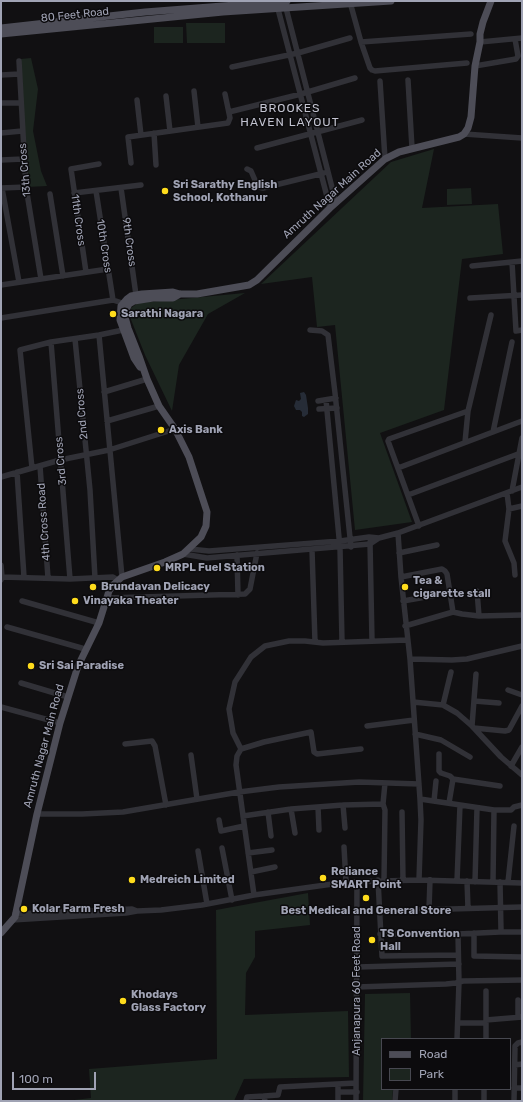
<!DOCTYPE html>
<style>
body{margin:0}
#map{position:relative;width:523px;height:1102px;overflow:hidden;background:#111012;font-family:Rubik,sans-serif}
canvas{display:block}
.frame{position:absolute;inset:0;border:2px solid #a0a3b4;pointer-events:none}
.legend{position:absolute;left:381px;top:1038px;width:130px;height:52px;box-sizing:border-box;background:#0c0b0d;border:1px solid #474850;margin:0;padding:5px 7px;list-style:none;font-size:12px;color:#a0a3b4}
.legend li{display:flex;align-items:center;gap:8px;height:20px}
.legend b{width:20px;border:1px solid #474850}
.scale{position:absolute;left:12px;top:1072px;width:84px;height:18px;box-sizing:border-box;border:2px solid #a0a3b4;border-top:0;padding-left:5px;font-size:12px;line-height:14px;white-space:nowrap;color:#a0a3b4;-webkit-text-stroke:3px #0c0b0d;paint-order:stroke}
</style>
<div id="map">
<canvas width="523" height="1102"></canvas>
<div class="frame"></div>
<ul class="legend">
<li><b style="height:5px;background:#4d4d57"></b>Road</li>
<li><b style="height:11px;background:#1c251f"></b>Park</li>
</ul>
<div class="scale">100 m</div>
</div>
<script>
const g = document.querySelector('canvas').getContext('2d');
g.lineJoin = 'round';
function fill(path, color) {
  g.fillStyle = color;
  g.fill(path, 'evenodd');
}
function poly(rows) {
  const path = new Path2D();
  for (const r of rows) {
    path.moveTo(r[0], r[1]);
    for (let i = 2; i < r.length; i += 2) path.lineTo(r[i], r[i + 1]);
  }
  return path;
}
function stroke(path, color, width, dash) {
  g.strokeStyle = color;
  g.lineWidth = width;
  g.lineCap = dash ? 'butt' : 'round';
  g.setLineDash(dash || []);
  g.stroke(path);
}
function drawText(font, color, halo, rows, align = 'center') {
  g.font = font + ' Rubik,sans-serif';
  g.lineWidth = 3;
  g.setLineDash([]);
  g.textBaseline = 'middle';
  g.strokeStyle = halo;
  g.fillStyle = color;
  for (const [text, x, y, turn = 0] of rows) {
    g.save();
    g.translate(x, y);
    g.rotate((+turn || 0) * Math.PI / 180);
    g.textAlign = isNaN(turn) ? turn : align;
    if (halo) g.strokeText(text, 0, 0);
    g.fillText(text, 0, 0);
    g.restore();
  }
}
const green = poly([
 [186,23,225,23,225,43,187,43],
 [154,27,183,27,183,43,154,43],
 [31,58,38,89,33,131,41,171,47,186,27,187,21,59],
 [434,149,422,208,498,204,503,254,462,259,444,410,380,433,412,522,355,530,335,325,317,327,312,277,261,284,391,162],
 [471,188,472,204,447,205,447,189],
 [245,293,208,314,179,365,172,411,145,355,130,317,131,308,138,303],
 [308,893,310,925,255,931,255,957,246,973,245,1015,348,1011,349,1077,244,1079,234,1101,66,1101,91,1098,89,1069,217,1059,216,910],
 [410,993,411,1039,382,1039,382,1089,393,1089,392,1101,363,1101,365,994]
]);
const water = poly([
 [304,392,306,395,308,408,308,414,304,417,302,416,302,412,300,410,296,410,294,406,296,400,299,401,301,399,300,393]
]);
const minor = poly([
 [350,2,361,42,370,68,372,70,375,71,467,63],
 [286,8,336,203],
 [278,9,330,208],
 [361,42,471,34],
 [480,42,522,38],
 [19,61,26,187,41,279],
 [475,66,516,59,518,56,515,39],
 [232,67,298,53,350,38],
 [1,75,19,74],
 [408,80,412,148],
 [380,81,385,159],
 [194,91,198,127],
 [166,96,170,131],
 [137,100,141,135],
 [1,103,21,103],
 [229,112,301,94,355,78],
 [1,133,22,131],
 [154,133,156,165],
 [464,134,522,138],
 [257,148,362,120],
 [1,160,23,159],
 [131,163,128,137,228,123,230,118,225,94],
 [247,169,251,171,258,187,263,188,324,173],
 [1,188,26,187],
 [2,188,19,282],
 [121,188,136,295],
 [96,191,113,300],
 [74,193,141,185],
 [50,194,63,276],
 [512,262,516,331,522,330],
 [472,266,522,261],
 [86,272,71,169,99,164],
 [1,285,108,269],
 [470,298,522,295],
 [1,318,113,300,122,303,126,306],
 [310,330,322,331,328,335,335,393,351,547],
 [99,335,122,577],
 [75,339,90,490,95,578],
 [51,342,70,579],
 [104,392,147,379],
 [326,400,340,548,342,642],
 [318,401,336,398],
 [319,409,337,408],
 [107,421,159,406],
 [493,432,512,342],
 [465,442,468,411,491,315],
 [40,466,48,578],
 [32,468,20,350,51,342,99,335,123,330],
 [398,468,522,421],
 [17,472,24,577],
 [1,477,60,460,109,450,175,429],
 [512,491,522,438],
 [507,493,509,509,505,541,514,563,515,575],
 [408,495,518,454],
 [509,509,522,506],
 [419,526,388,441,389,439,468,411],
 [398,533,401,577,410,659,420,799,421,820,419,880],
 [370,542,372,641],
 [190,549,209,551,340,541,369,537,379,538],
 [312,550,315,642],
 [399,553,437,545],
 [183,554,207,558,218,557,370,544,379,538,398,533,522,487],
 [237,555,238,595],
 [1,565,2,577,1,577],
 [401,577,442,569,445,571,447,574,453,612],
 [1,580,2,577,70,579,113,577,118,580],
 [477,591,479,616],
 [107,598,245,594,250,589,257,553],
 [22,601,99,623],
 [403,601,437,595],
 [405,626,453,612,462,614,479,616,522,615],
 [7,627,85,649],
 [410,659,452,660,467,659,522,646],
 [21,683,68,697],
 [508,690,522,695],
 [474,701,499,703],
 [413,702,443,705,457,713,472,726,501,757,522,775],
 [443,705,451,672],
 [1,707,60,723],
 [367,726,414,720],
 [472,726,476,674],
 [474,728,505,731,509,730,522,706],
 [415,734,441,740,470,757],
 [125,744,152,741,155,746,166,805],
 [241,749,233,733,229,709,235,682,251,657,265,646,289,641,305,641,323,643,407,640],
 [439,754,439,771,441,773,450,776,453,779],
 [191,755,197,799],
 [511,766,522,747],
 [420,799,494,810,511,810,514,807,522,805],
 [434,801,436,781],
 [449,803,453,779,500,786],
 [383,804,385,783],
 [343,805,345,828],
 [318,807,319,830],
 [291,809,295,833],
 [268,812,271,836],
 [402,812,403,880],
 [37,814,82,814,123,812,239,792,279,787,359,782,419,784],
 [243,816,291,809,343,805,383,804,385,810,384,880],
 [219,820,221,831,244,826],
 [344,847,346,882],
 [222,848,232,900],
 [198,851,207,904],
 [248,853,272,850],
 [251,872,275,867],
 [378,880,382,956,458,955],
 [457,881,460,805],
 [467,881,468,908],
 [475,882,477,808],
 [493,882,494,810],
 [508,882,514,826],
 [254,895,236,765,237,756,241,749,264,742,311,732,314,752,317,754,361,749],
 [429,909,430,880],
 [379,911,522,907],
 [15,914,132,909,137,911],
 [12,920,126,913,137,911,161,910,202,905,254,895,347,882,419,880,522,883],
 [500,932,522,932],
 [474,933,474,956,522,957],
 [380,934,458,934],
 [358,967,459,964],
 [357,987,446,984,456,983,463,981,522,980],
 [518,1017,518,1000],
 [486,1020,522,1017],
 [458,1023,486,1023],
 [457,1039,459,982,458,934,500,932,501,930,500,882],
 [486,1039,486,991],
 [515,1065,522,1064],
 [338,1084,338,1101],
 [514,1088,522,1088],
 [338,1092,357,1092],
 [246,1101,247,1097,264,1096],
 [265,1101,264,1096,278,1095,280,1087,356,1083],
 [356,1101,357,882],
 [395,1101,396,1089],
 [455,1101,455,1089],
 [484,1101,484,1089],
 [514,1101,515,1046,518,1043,522,1042]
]);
const major = poly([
 [1,28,145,12,287,1],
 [1,34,223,12,391,1],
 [140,367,134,358,120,320,121,306,127,299,131,296,142,294,173,292,180,294,197,294,249,285,257,280,330,208,385,159,399,152,459,137,464,134,468,128,471,117,475,66,480,42,480,34,483,22,491,1],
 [1,933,15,917,37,814,60,723,78,666,99,623,109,591,113,585,122,577,165,562,183,554,201,537,206,526,207,512,189,457,175,429,159,406,147,379,139,356,128,328,125,317,127,308,129,304,134,301,153,298,173,298,180,294]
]);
const markers = [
 [165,191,4,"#ffdc1c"],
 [113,314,4,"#ffdc1c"],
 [161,430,4,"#ffdc1c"],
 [157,568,4,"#ffdc1c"],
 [93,587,4,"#ffdc1c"],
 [405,587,4,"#ffdc1c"],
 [75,601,4,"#ffdc1c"],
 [31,666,4,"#ffdc1c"],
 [323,878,4,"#ffdc1c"],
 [132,880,4,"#ffdc1c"],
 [366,898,4,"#ffdc1c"],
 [24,909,4,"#ffdc1c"],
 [372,940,4,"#ffdc1c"],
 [123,1001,4,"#ffdc1c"]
];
const streetNames = [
 ["80 Feet Road",75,15,-6],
 ["13th Cross",25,170,-95],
 ["Amruth Nagar Main Road",332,194,-42],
 ["11th Cross",78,220,82],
 ["9th Cross",129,242,82],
 ["10th Cross",104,246,81],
 ["2nd Cross",82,414,-95],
 ["3rd Cross",61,461,-95],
 ["4th Cross Road",44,522,-94],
 ["Amruth Nagar Main Road",44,746,-75],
 ["Anjanapura 60 Feet Road",357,991,-90]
];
const poiNames = [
 ["Sri Sarathy English",173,185],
 ["School, Kothanur",173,198],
 ["Sarathi Nagara",121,314],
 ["Axis Bank",169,430],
 ["MRPL Fuel Station",165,568],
 ["Tea &",413,581],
 ["cigarette stall",413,594],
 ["Brundavan Delicacy",101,587],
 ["Vinayaka Theater",83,601],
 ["Sri Sai Paradise",39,666],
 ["Reliance",331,872],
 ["SMART Point",331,885],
 ["Medreich Limited",140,880],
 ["Kolar Farm Fresh",32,909],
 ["Best Medical and General Store",366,911,"center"],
 ["TS Convention",380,934],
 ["Hall",380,947],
 ["Khodays",131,995],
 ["Glass Factory",131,1008]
];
const neighbourhoodNames = [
 ["BROOKES",290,109],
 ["HAVEN LAYOUT",290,123]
];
fill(green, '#1c251f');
fill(water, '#262c37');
stroke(minor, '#313137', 5.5);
stroke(major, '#4d4d57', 7);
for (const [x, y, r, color] of markers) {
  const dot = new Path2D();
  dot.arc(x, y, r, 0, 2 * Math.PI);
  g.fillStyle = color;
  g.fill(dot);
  stroke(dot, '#0c0b0d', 1.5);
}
drawText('11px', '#a0a3b4', '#0c0b0d', streetNames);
drawText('bold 11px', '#a0a3b4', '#0c0b0d', poiNames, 'left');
g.letterSpacing = '1px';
drawText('12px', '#c2c3d0', '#0c0b0d', neighbourhoodNames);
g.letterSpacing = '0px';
</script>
